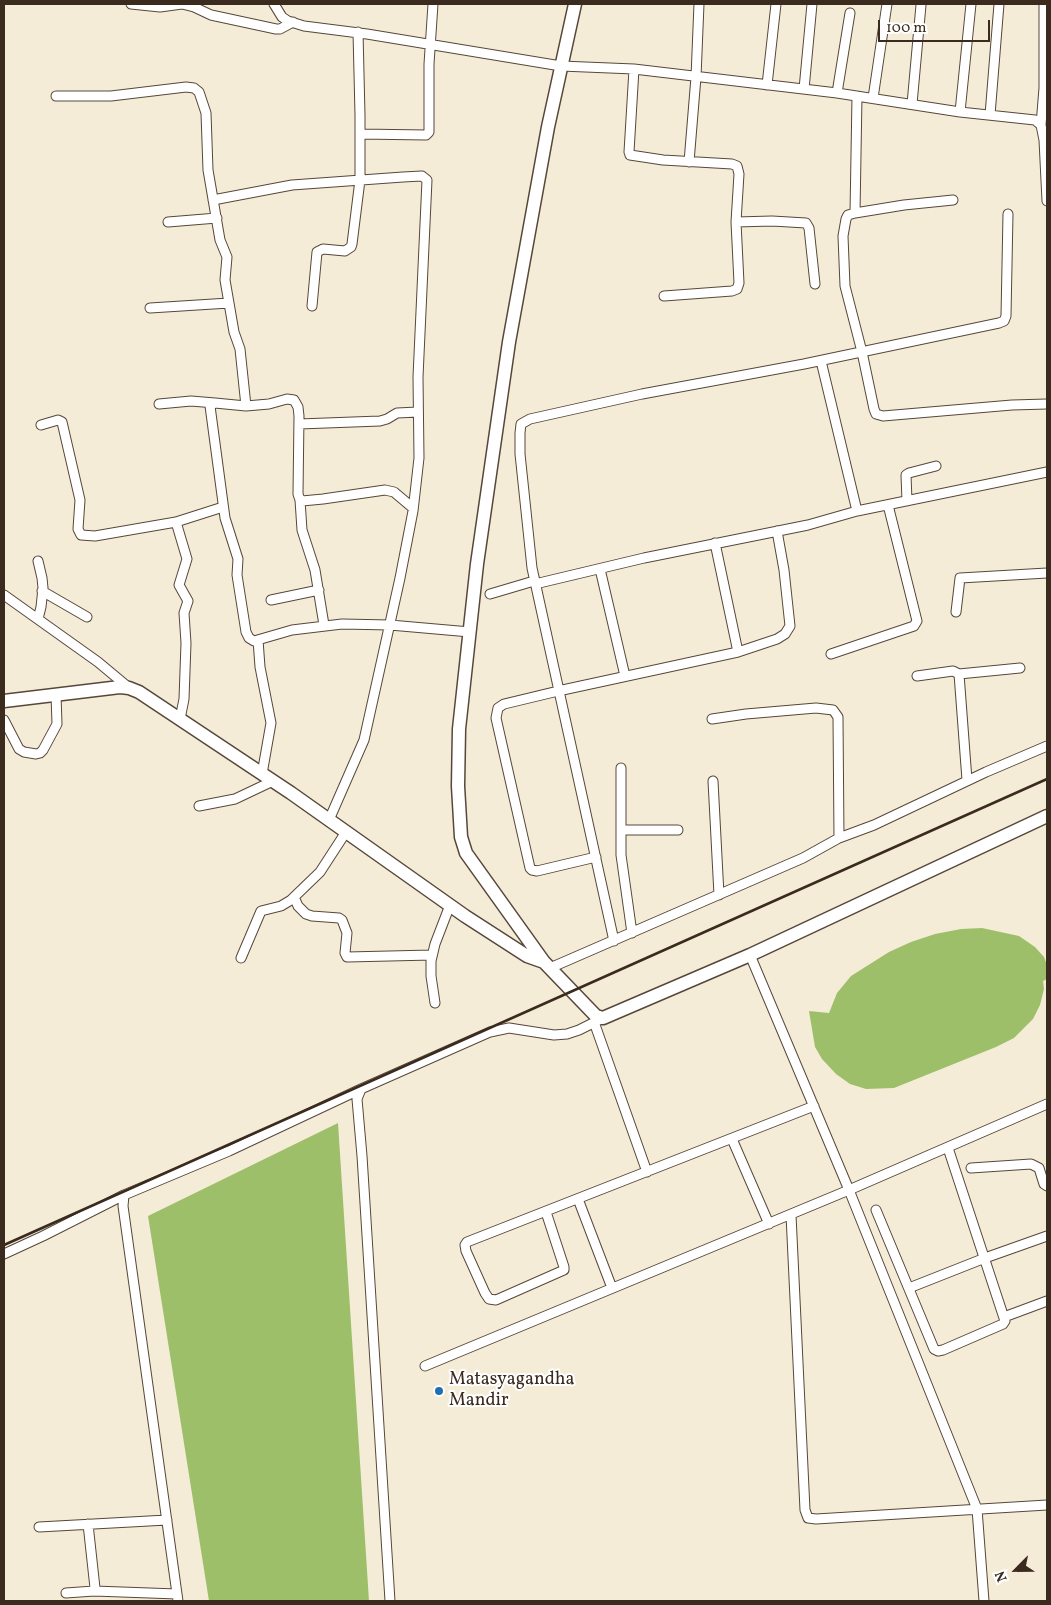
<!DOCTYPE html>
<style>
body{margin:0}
#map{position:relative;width:1051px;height:1605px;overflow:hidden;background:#f5ecd8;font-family:Vollkorn,serif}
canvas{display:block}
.frame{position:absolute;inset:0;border:5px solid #3b2a1e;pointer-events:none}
.north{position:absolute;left:991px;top:1545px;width:50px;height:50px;-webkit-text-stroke:4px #fff;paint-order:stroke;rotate:247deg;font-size:14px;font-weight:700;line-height:20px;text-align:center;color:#3b2a1e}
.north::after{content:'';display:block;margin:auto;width:18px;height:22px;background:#3b2a1e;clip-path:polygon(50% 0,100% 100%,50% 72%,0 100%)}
.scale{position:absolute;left:878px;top:20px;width:112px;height:22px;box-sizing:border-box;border:2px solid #3b2a1e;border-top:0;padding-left:6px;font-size:15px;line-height:18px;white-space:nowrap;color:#3b2a1e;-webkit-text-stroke:4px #fff;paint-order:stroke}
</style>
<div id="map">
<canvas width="1051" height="1605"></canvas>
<div class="frame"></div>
<div class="north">N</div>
<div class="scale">100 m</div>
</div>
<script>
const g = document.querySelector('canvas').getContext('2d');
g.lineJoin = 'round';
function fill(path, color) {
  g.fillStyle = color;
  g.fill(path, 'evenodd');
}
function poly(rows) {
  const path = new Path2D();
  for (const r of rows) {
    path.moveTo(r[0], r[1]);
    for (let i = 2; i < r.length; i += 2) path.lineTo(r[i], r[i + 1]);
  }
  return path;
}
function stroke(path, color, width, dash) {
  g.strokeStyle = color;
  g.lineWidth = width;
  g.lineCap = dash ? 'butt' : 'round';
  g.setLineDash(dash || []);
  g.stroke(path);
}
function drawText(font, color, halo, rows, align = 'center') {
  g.font = font + ' Vollkorn,serif';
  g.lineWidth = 4;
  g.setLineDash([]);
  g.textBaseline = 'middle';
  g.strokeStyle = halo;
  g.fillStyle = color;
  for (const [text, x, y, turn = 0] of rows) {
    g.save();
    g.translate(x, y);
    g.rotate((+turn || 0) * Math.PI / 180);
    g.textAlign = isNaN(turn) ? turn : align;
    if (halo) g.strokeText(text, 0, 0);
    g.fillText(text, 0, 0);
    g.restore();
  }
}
const green = poly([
 [982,928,1019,936,1035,947,1044,957,1047,965,1047,979,1043,981,1044,989,1040,1005,1033,1019,1014,1038,996,1047,894,1088,866,1089,850,1084,836,1074,822,1059,815,1047,809,1011,829,1013,837,993,851,976,889,952,911,942,935,934,961,929],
 [338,1123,369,1601,209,1601,148,1216]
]);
const street = poly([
 [131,4,160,7,182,4,194,7,211,15,276,29,280,29,293,22],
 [274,4,282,17,288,21,304,26,367,34,561,66,634,69,837,93,960,112,1035,120,1041,125,1044,140,1047,201],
 [634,69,629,152,630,155,663,160,732,164,737,166,739,174,736,222,739,283,737,289,732,291,664,296],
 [767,85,776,4],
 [804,89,812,4],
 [837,93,850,13],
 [56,96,111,96,186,87,194,88,199,92,206,113,208,170,220,240,227,257,225,280,234,332,240,349,246,406],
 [873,98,887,4],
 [912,104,921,5],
 [960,112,971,4],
 [990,115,999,4],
 [1041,125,1044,88,1044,4],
 [360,134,426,135,429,132,429,64,433,4],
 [689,162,696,77,699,4],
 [213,200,292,185,403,177,422,176,427,180,418,377,419,458,413,511,400,578,364,740,329,820],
 [953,200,904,205,855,213,848,215,846,219,843,236,845,286,862,352,874,409,876,414,883,416,1012,405,1047,404],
 [855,213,857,96],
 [168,222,217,218],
 [736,222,772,221,806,223,809,228,815,284],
 [312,306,317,252,323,249,345,251,351,247,352,244,360,180,360,115,358,32],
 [150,308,229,303],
 [821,361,857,511],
 [159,404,191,401,215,403],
 [299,424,380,421,387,419,397,413,418,412],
 [41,425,58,420,62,422,80,500,78,529,81,535,95,536,176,522,223,507],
 [300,500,302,530,315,570,324,625],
 [907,501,906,475,909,473,936,466],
 [413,508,394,492,385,490,323,499,302,501,300,500,298,494,299,416,298,407,294,400,287,399,269,404,246,406,215,403,210,406,225,518,238,559,237,575,246,632,249,638,254,641,292,630,342,624,390,625,470,632],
 [176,522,187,559,179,585,188,601,184,613,186,643,184,699,180,719],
 [715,543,738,652],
 [600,569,625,676],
 [535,584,644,558,808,525,857,511,1047,472],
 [42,591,87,617],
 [490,594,534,581],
 [4,595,98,662,128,687],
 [271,600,319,590],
 [956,612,960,578,1047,573],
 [38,619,41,607,43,588,42,578,38,561],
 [258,640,260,667,271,723,262,774],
 [831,654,914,626,917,621,888,505],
 [959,674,1020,668],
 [917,676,953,671,959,674,967,780],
 [712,719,746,714,816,708,833,710,838,717,839,838],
 [4,720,19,749,24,752,36,754,40,753,43,750,57,724,56,695],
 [621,768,621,855,632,933],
 [713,781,719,895],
 [199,806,235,799,273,781],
 [621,830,678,830],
 [596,857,537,871,532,870,530,868,496,718,498,708,504,704,558,691,738,652,777,639,785,634,790,626,784,570,777,531],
 [294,897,298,906,306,914,312,916,339,918,342,920,347,933,345,953,347,957,432,955],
 [614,941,532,568,520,454,520,433,521,424,530,419,642,394,804,364,999,323,1004,321,1006,316,1008,214],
 [241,958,261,911,281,906,291,900,320,872,346,832],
 [550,968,803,858,839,838,874,825,986,772,1047,746],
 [435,1003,431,976,431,961,435,944,450,905],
 [594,1022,647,1172],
 [361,1089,357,1099,362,1156,390,1601],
 [732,1139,769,1224],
 [971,1168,1031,1164,1039,1168,1044,1184,1047,1186],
 [124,1195,123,1206,178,1601],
 [578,1199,612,1288],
 [876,1210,934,1349,938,1351,943,1350,1003,1324,1005,1321,948,1148],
 [546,1212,564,1267,564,1270,496,1300,489,1299,485,1293,466,1251,465,1245,467,1242,814,1106],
 [791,1215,805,1510,808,1518,816,1519,1047,1505],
 [4,1254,43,1236,124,1195,229,1151,361,1089,490,1032,509,1028,554,1035,567,1034,579,1030,603,1018],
 [909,1288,985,1258,1047,1236],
 [1004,1317,1047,1301],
 [425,1366,849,1190,750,955],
 [88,1524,95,1588,94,1591],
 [39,1527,167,1520],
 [66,1593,94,1591,177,1594],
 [984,1601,977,1509,849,1190,1047,1104]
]);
const secondary = poly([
 [575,4,548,127,509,342,477,564,459,729,458,786,461,837,466,853,544,962,596,1016,603,1018,750,955,1047,816],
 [4,701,120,687,129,688,139,692,291,793,465,916,527,956,544,962]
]);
const rail = poly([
 [4,1245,1047,779]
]);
const markers = [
 [439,1391,5,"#1f6fb2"]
];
const poiNames = [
 ["Matasyagandha",449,1381],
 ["Mandir",449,1402]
];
fill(green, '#9ebf69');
stroke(street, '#57473a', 11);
stroke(secondary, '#57473a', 15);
stroke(street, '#fff', 9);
stroke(secondary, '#fff', 12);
stroke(rail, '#3b2a1e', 2.5);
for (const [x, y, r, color] of markers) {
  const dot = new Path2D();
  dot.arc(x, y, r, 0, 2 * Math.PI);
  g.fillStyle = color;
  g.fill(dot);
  stroke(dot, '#fff', 2);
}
drawText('18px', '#3b2a1e', '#fff', poiNames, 'left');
</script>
